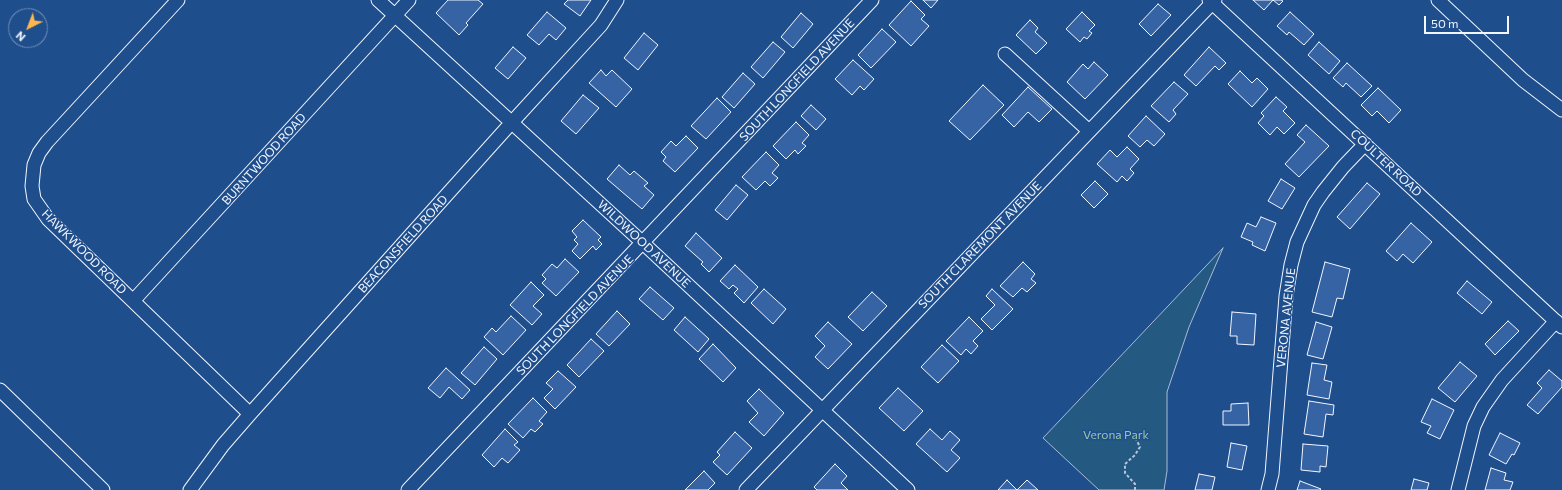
<!DOCTYPE html>
<style>
body{margin:0}
#map{position:relative;width:1562px;height:490px;overflow:hidden;background:#1f4e8c;font-family:Commissioner,sans-serif}
canvas{display:block}
.north{position:absolute;left:8px;top:8px;width:40px;height:40px;box-sizing:border-box;background:#1f4e8c;border:1px solid #7391ba;border-radius:50%;rotate:222deg;font-size:11px;font-weight:700;line-height:16px;text-align:center;color:#f2f6ff}
.north::after{content:'';display:block;margin:auto;width:14px;height:18px;background:#ffb74d;clip-path:polygon(50% 0,100% 100%,50% 72%,0 100%)}
.scale{position:absolute;left:1424px;top:16px;width:85px;height:18px;box-sizing:border-box;border:2px solid #f2f6ff;border-top:0;padding-left:5px;font-size:12px;line-height:14px;white-space:nowrap;color:#f2f6ff;-webkit-text-stroke:3px #1f4e8c;paint-order:stroke}
</style>
<div id="map">
<canvas width="1562" height="490"></canvas>
<div class="north">N</div>
<div class="scale">50 m</div>
</div>
<script>
const g = document.querySelector('canvas').getContext('2d');
g.lineJoin = 'round';
function fill(path, color) {
  g.fillStyle = color;
  g.fill(path, 'evenodd');
}
function poly(rows) {
  const path = new Path2D();
  for (const r of rows) {
    path.moveTo(r[0], r[1]);
    for (let i = 2; i < r.length; i += 2) path.lineTo(r[i], r[i + 1]);
  }
  return path;
}
function stroke(path, color, width, dash) {
  g.strokeStyle = color;
  g.lineWidth = width;
  g.lineCap = dash ? 'butt' : 'round';
  g.setLineDash(dash || []);
  g.stroke(path);
}
function drawText(font, color, halo, rows, align = 'center') {
  g.font = font + ' Commissioner,sans-serif';
  g.lineWidth = 3;
  g.setLineDash([]);
  g.textBaseline = 'middle';
  g.strokeStyle = halo;
  g.fillStyle = color;
  for (const [text, x, y, turn = 0] of rows) {
    g.save();
    g.translate(x, y);
    g.rotate((+turn || 0) * Math.PI / 180);
    g.textAlign = isNaN(turn) ? turn : align;
    if (halo) g.strokeText(text, 0, 0);
    g.fillText(text, 0, 0);
    g.restore();
  }
}
const green = poly([
 [1223,248,1189,327,1167,392,1167,471,1164,490,1099,490,1043,438,1223,248]
]);
const building = poly([
 [448,0,478,0,483,4,466,23,468,25,459,35,436,13,448,0],
 [568,0,591,0,580,16,564,4,568,0],
 [923,0,938,0,931,8,923,0],
 [1253,0,1281,0,1283,1,1279,5,1273,0,1264,10,1253,0],
 [911,1,925,15,921,19,929,26,911,46,889,25,911,1],
 [1158,4,1171,15,1151,36,1139,24,1158,4],
 [547,12,566,28,556,40,549,34,539,45,527,35,547,12],
 [1082,12,1095,25,1089,31,1092,33,1087,39,1084,37,1080,42,1066,29,1082,12],
 [1290,12,1314,34,1304,45,1289,32,1287,35,1277,26,1290,12],
 [801,13,813,24,793,48,781,37,801,13],
 [1030,20,1038,28,1035,32,1047,43,1036,54,1016,35,1030,20],
 [882,29,896,42,871,68,858,55,882,29],
 [644,33,658,45,638,70,624,58,644,33],
 [773,42,785,52,763,78,751,67,773,42],
 [1319,42,1340,61,1329,74,1308,55,1319,42],
 [513,47,526,58,508,79,495,68,513,47],
 [1209,47,1226,63,1219,70,1215,66,1196,86,1184,75,1209,47],
 [853,60,874,79,864,90,860,86,852,95,835,79,853,60],
 [1094,62,1108,75,1085,99,1067,82,1083,64,1088,69,1094,62],
 [1347,63,1372,86,1361,97,1346,83,1343,87,1333,78,1347,63],
 [601,70,606,76,612,70,632,89,616,107,589,83,601,70],
 [1240,71,1252,83,1257,78,1268,89,1252,107,1228,84,1240,71],
 [743,73,755,84,734,108,722,97,743,73],
 [1174,82,1188,94,1173,110,1176,114,1169,122,1151,106,1174,82],
 [983,85,1004,105,970,140,949,121,983,85],
 [1028,87,1052,109,1039,122,1028,112,1014,127,1002,115,1028,87],
 [1378,88,1401,110,1389,123,1377,111,1372,116,1361,105,1378,88],
 [583,95,599,108,576,134,561,121,583,95],
 [1276,97,1287,107,1283,111,1295,123,1284,134,1277,127,1270,135,1258,123,1264,116,1261,113,1276,97],
 [717,98,731,112,706,139,691,126,717,98],
 [811,105,826,119,816,130,801,116,811,105],
 [1146,116,1165,134,1154,146,1147,140,1140,147,1128,136,1146,116],
 [796,122,809,135,802,143,806,146,798,154,795,150,786,159,773,146,796,122],
 [1306,125,1329,146,1299,177,1285,164,1305,142,1297,135,1306,125],
 [686,136,698,148,675,172,663,161,666,157,661,152,671,141,676,146,686,136],
 [1127,147,1139,159,1130,169,1134,173,1127,181,1122,176,1117,182,1097,164,1110,150,1117,157,1127,147],
 [766,152,779,165,772,173,778,178,770,186,765,181,756,190,742,177,766,152],
 [619,165,630,175,634,171,648,183,644,186,654,195,642,209,607,179,619,165],
 [1281,179,1295,188,1282,209,1268,201,1281,179],
 [1095,181,1108,194,1094,208,1081,195,1095,181],
 [1367,183,1380,194,1350,229,1337,217,1367,183],
 [736,185,748,195,727,220,715,210,736,185],
 [1261,217,1276,223,1265,251,1252,245,1253,242,1241,237,1247,223,1256,227,1261,217],
 [583,220,601,237,598,240,602,244,596,250,593,246,580,259,572,251,578,244,574,240,577,237,572,231,583,220],
 [1411,223,1432,242,1413,263,1403,254,1397,261,1386,251,1411,223],
 [696,233,722,258,709,272,701,264,703,262,685,246,696,233],
 [565,259,579,272,556,296,542,283,546,279,542,275,552,264,557,268,565,259],
 [1023,262,1035,274,1031,279,1036,283,1027,292,1022,288,1013,297,1000,286,1023,262],
 [1325,262,1350,269,1343,299,1337,298,1332,317,1312,312,1325,262],
 [735,265,758,287,744,303,734,293,738,289,733,285,729,289,720,281,735,265],
 [1467,281,1492,302,1482,314,1457,293,1467,281],
 [531,282,544,295,533,306,542,314,532,325,510,305,531,282],
 [650,287,674,308,663,320,639,299,650,287],
 [764,289,786,309,773,324,751,303,764,289],
 [992,289,1013,309,992,330,981,319,995,305,986,296,992,289],
 [872,292,887,306,863,331,848,317,872,292],
 [617,311,630,324,609,346,596,334,617,311],
 [1232,312,1256,314,1254,345,1237,344,1237,336,1230,336,1232,312],
 [511,316,526,330,503,355,484,337,492,328,496,332,511,316],
 [685,317,709,339,698,352,674,330,685,317],
 [969,317,983,331,973,341,978,346,971,354,966,349,961,355,946,341,969,317],
 [1508,321,1519,331,1495,355,1485,344,1508,321],
 [828,322,852,344,828,369,815,357,825,346,815,336,828,322],
 [1316,322,1332,327,1323,359,1307,355,1316,322],
 [591,339,604,351,579,377,567,365,591,339],
 [713,344,736,368,723,382,699,359,713,344],
 [942,345,959,361,938,383,921,367,942,345],
 [484,347,497,359,475,385,461,373,484,347],
 [1460,362,1477,376,1455,402,1438,388,1460,362],
 [1312,363,1327,365,1324,380,1332,382,1329,399,1307,395,1312,363],
 [446,368,470,390,462,399,449,387,440,398,428,388,446,368],
 [1549,370,1562,381,1562,387,1538,414,1527,405,1542,388,1537,383,1549,370],
 [558,371,576,387,555,409,544,398,553,389,546,383,558,371],
 [898,388,923,411,904,431,879,408,898,388],
 [759,389,784,413,764,436,749,422,758,413,747,401,759,389],
 [533,398,547,412,539,421,543,424,535,432,531,429,523,438,508,424,533,398],
 [1432,399,1454,410,1440,439,1427,433,1431,426,1421,422,1432,399],
 [1309,401,1334,405,1333,415,1326,414,1323,437,1304,434,1309,401],
 [1248,403,1249,425,1223,425,1223,411,1231,411,1231,404,1248,403],
 [505,429,518,442,514,445,520,450,508,463,502,458,494,467,482,455,505,429],
 [930,429,942,440,950,431,960,440,951,450,960,458,947,472,916,444,930,429],
 [735,432,752,448,727,475,713,462,720,455,717,452,735,432],
 [1500,433,1520,443,1514,455,1512,454,1506,464,1489,455,1500,433],
 [1231,443,1247,446,1242,470,1227,467,1231,443],
 [1303,444,1328,446,1326,467,1320,466,1320,472,1301,470,1303,444],
 [835,464,847,476,841,483,848,490,817,490,814,487,835,464],
 [1491,468,1506,473,1504,480,1513,482,1510,490,1485,490,1491,468],
 [704,471,715,483,708,490,685,490,704,471],
 [1199,474,1215,477,1212,490,1195,490,1199,474],
 [1414,479,1429,483,1427,490,1411,490,1414,479],
 [1007,480,1017,490,1027,480,1038,490,998,490,1007,480],
 [1300,481,1321,489,1320,490,1297,490,1300,481]
]);
const path = poly([
 [1135,490,1135,484,1125,473,1125,464,1135,455,1140,447,1136,439]
]);
const minor = poly([
 [178,0,47,142,39,153,34,165,32,186,34,199,48,219,250,414],
 [378,0,643,243,908,490],
 [1209,0,1562,327],
 [1438,0,1523,80,1562,110],
 [1005,54,1089,131],
 [133,301,409,0],
 [0,390,103,490],
 [190,490,223,445,250,414,504,131,601,25,617,0],
 [408,490,872,0],
 [746,490,1215,0],
 [1268,490,1272,474,1286,296,1291,265,1297,242,1314,205,1323,192,1343,167,1365,144],
 [1458,490,1474,426,1483,407,1502,380,1556,321]
]);
const streetNames = [
 ["SOUTH LONGFIELD AVENUE",797,80,-47],
 ["BURNTWOOD ROAD",264,159,-48],
 ["COULTER ROAD",1386,163,43],
 ["BEACONSFIELD ROAD",403,244,-48],
 ["WILDWOOD AVENUE",644,244,43],
 ["SOUTH CLAREMONT AVENUE",980,245,-46],
 ["HAWKWOOD ROAD",84,252,45],
 ["SOUTH LONGFIELD AVENUE",575,315,-46],
 ["VERONA AVENUE",1286,318,-84]
];
const parkNames = [
 ["Verona Park",1116,435]
];
fill(green, '#245a82');
stroke(green, '#a8bbd7', 1);
fill(building, '#3563a3');
stroke(building, '#f2f6ff', 1);
stroke(minor, '#f2f6ff', 15);
stroke(path, '#b3c4dc', 2, [3, 2]);
stroke(minor, '#1f4e8c', 13);
drawText('12px', '#f2f6ff', '#1f4e8c', streetNames);
drawText('12px', '#97c8a6', '#1f4e8c', parkNames);
</script>
